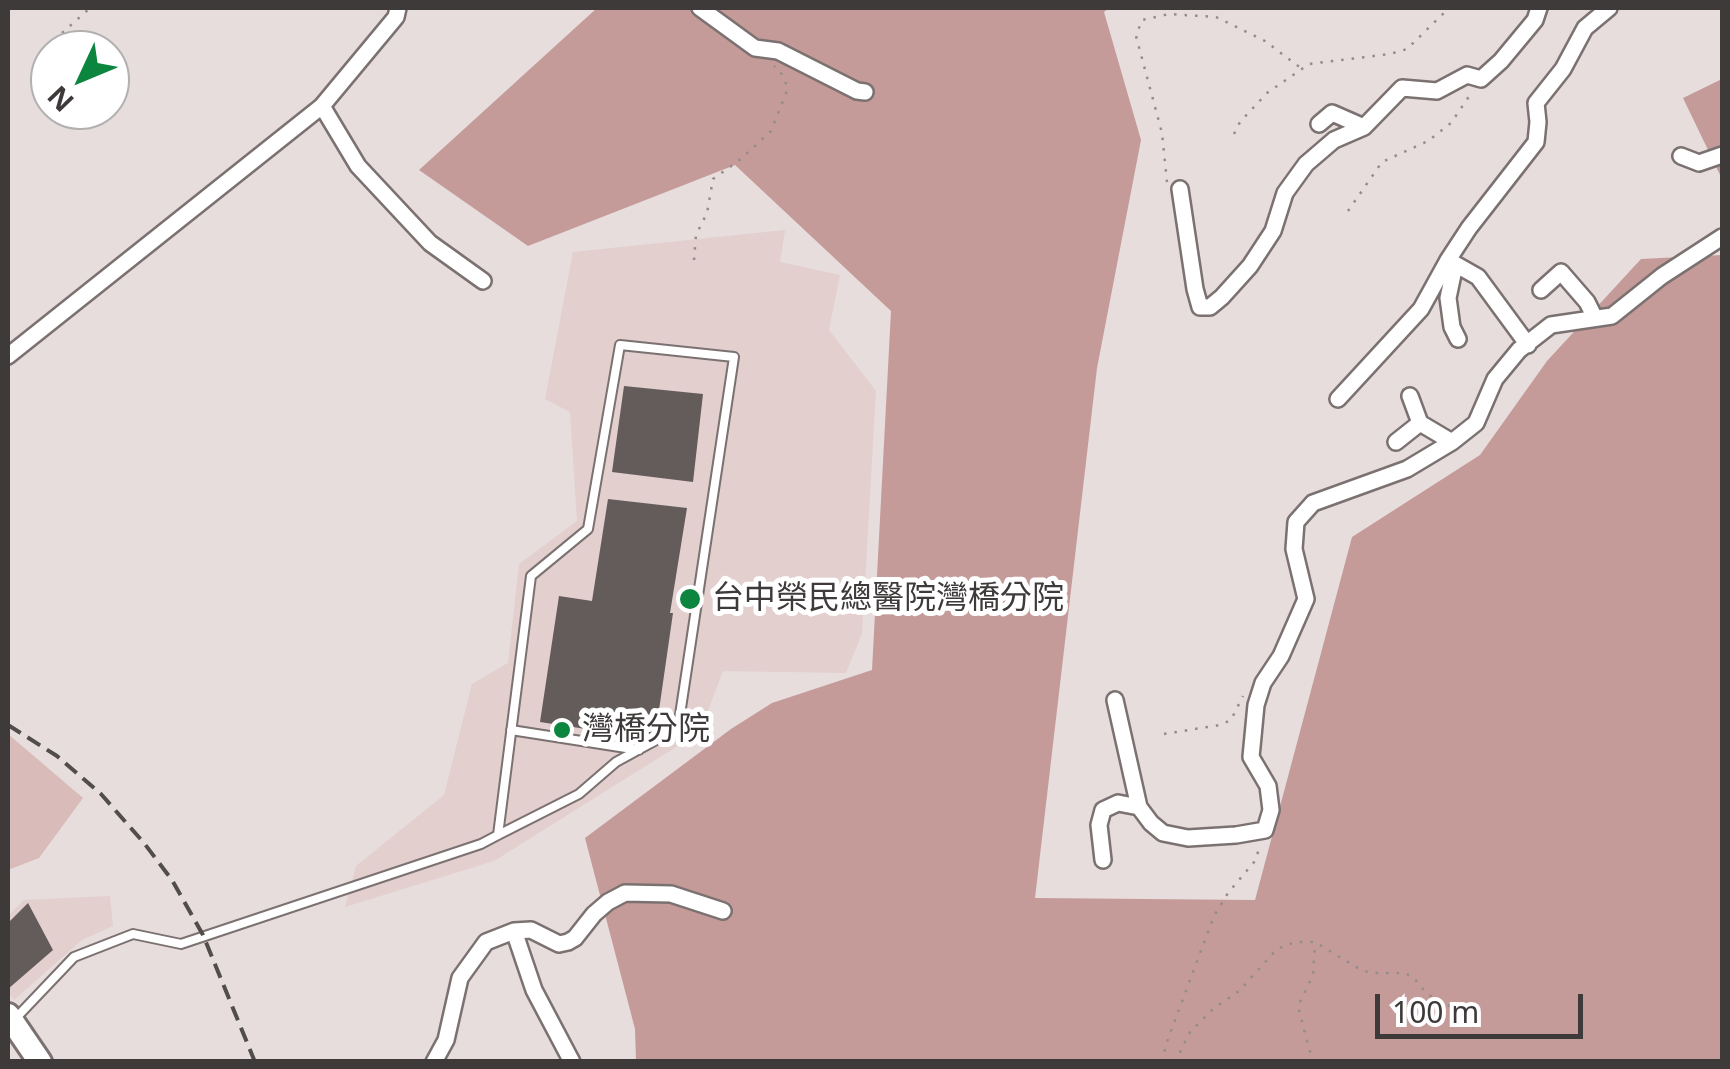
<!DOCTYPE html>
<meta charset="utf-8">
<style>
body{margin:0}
#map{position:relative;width:1730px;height:1069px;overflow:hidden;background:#e7dddc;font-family:"Noto Sans",sans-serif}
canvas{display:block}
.frame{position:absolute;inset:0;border:10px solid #3e3a3a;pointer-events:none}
.north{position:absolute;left:30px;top:30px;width:100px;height:100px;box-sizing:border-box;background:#fff;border:2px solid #b2b0b0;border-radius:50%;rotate:226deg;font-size:28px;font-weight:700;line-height:40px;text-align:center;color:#3e3a3a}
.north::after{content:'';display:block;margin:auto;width:35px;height:45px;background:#0c853e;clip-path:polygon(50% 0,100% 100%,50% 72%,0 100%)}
.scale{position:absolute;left:1375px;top:994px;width:208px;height:45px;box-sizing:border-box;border:5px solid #3e3a3a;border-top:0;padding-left:12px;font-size:30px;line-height:35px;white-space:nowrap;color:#3e3a3a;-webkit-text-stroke:8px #fff;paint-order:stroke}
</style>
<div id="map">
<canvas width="1730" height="1069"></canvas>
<div class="frame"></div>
<div class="north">N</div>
<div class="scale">100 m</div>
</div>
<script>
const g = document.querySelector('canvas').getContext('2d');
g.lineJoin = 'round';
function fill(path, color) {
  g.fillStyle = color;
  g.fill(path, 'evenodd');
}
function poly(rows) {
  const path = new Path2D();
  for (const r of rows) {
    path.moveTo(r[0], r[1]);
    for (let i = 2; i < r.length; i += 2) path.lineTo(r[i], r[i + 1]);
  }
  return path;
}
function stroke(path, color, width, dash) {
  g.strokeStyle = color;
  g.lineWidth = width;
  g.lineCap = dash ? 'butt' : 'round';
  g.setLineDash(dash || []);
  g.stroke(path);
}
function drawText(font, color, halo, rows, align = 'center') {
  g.font = font + ' "Noto Sans","Noto Sans TC",sans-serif';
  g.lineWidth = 10;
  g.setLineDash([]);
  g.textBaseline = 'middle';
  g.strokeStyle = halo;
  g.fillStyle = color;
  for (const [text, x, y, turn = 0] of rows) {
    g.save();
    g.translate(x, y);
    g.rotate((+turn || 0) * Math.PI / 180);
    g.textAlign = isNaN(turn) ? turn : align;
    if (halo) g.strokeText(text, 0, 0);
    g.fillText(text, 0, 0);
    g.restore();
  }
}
const built = poly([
 [785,230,780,262,840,275,829,330,876,391,862,633,846,673,723,671,700,732,494,861,345,907,356,866,444,795,472,684,508,663,519,564,577,521,570,412,545,399,573,252],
 [110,896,113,926,82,940,14,1000,8,992,8,916,24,900]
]);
const green = poly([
 [8,734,83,798,39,858,8,870]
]);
const forest = poly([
 [597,8,1109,8,1104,12,1141,140,1097,368,1035,898,1255,900,1352,537,1480,455,1547,361,1641,259,1722,255,1722,1061,636,1061,635,1029,585,838,731,729,772,703,872,670,891,311,735,165,528,246,419,170],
 [1722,79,1722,179,1683,98]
]);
const building = poly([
 [624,386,703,394,693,482,612,472],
 [608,499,687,508,670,613,673,613,656,731,645,738,540,722,559,596,592,601],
 [28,903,53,950,8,989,8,923]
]);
const path = poly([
 [62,33,90,8],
 [1234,134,1240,122,1267,93,1309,64,1390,54,1407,49,1449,8],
 [1167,182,1162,133,1136,36,1142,20,1169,14,1216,17,1265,41,1302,69],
 [1348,211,1382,162,1428,141,1451,123,1472,92],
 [694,260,696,235,707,213,713,179,741,159,771,131,788,88,780,71,774,66],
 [1164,734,1220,725,1231,720,1243,696],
 [1164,1062,1165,1047,1214,916,1228,893,1255,861,1260,846],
 [1175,1062,1190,1032,1213,1009,1239,991,1277,949,1295,942,1315,942,1361,970,1372,973,1405,973,1414,978,1427,994,1459,1011,1474,1028],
 [1315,1062,1309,1049,1298,1006,1313,975,1315,943]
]);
const service = poly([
 [511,730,639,750],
 [15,1019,74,957,133,934,181,944,481,844,498,835,579,794,616,762,678,728,734,357,620,345,588,529,531,576,498,835]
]);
const minor = poly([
 [700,8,755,48,778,51,857,91,865,92],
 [322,106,358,166,430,243,483,281],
 [1319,124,1332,113,1364,127],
 [1681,156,1699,163,1722,155],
 [1180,189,1195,289,1200,307,1210,307,1222,297,1250,266,1273,231,1285,193,1306,164,1334,140,1364,127,1402,88,1437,91,1467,75,1481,79,1501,61,1535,20,1539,8],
 [1455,265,1448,298,1452,327,1458,339],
 [1541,290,1561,272,1587,302,1595,318],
 [1528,345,1478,277,1448,260,1469,228,1536,142,1538,122,1536,103,1563,69,1585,28,1609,8],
 [8,356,322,106,396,17,398,8],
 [1410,396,1420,423],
 [1338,399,1421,309,1448,260],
 [1396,442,1420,423,1452,442],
 [1115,700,1139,807,1151,823,1163,833,1188,838,1236,835,1265,830,1271,810,1268,786,1251,757,1256,705,1263,683,1281,656,1306,599,1294,549,1296,522,1313,503,1407,469,1452,442,1476,423,1495,379,1519,350,1551,325,1612,316,1662,276,1722,237],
 [1103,860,1099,825,1103,810,1118,803,1139,807],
 [514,931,534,990,572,1062],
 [434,1062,446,1040,460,978,486,942,514,931,531,930,559,944,568,942,575,938,594,914,608,902,625,893,671,894,723,911]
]);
const secondary = poly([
 [8,1015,40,1062]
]);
const rail = poly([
 [8,725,57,756,101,794,144,843,172,880,203,935,255,1062]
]);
const markers = [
 [690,599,12,"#0c853e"],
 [562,730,10,"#0c853e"]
];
const poiNames = [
 ["台中榮民總醫院灣橋分院",712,599],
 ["灣橋分院",582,730]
];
fill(built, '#e2cfce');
fill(green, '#d9bbb9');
fill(forest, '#c49b99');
fill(building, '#645b5b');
stroke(service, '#7b7171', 12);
stroke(minor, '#7b7171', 20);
stroke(secondary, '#7b7171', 28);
stroke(path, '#938c8b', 2.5, [2.5, 8]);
stroke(service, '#fff', 8);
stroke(minor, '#fff', 15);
stroke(secondary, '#fff', 22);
stroke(rail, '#524d4d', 4, [15, 8]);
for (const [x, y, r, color] of markers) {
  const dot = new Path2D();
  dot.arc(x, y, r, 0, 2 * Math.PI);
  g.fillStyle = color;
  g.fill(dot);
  stroke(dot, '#fff', 4);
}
drawText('32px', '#3e3a3a', '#fff', poiNames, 'left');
</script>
